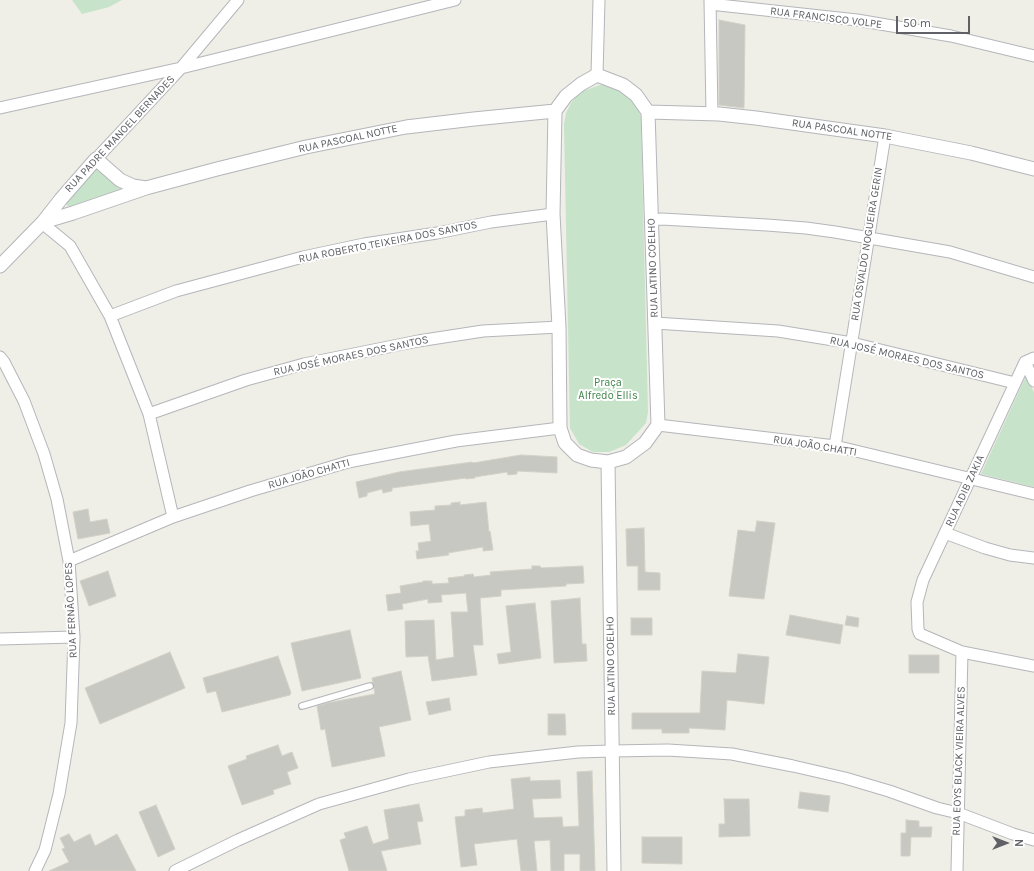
<!DOCTYPE html>
<meta charset="utf-8">
<style>
body{margin:0}
#map{position:relative;width:1034px;height:871px;overflow:hidden;background:#efeee7;font-family:Karla,sans-serif}
canvas{display:block}
.north{position:absolute;left:986px;top:823px;width:40px;height:40px;-webkit-text-stroke:3px #fff;paint-order:stroke;rotate:90deg;font-size:11px;font-weight:700;line-height:16px;text-align:center;color:#5f6166}
.north::after{content:'';display:block;margin:auto;width:14px;height:18px;background:#5f6166;clip-path:polygon(50% 0,100% 100%,50% 72%,0 100%)}
.scale{position:absolute;left:896px;top:16px;width:74px;height:18px;box-sizing:border-box;border:2px solid #5f6166;border-top:0;padding-left:5px;font-size:12px;line-height:14px;white-space:nowrap;color:#5f6166;-webkit-text-stroke:3px #fff;paint-order:stroke}
</style>
<div id="map">
<canvas width="1034" height="871"></canvas>
<div class="north">N</div>
<div class="scale">50 m</div>
</div>
<script>
const g = document.querySelector('canvas').getContext('2d');
g.lineJoin = 'round';
function fill(path, color) {
  g.fillStyle = color;
  g.fill(path, 'evenodd');
}
function poly(rows) {
  const path = new Path2D();
  for (const r of rows) {
    path.moveTo(r[0], r[1]);
    for (let i = 2; i < r.length; i += 2) path.lineTo(r[i], r[i + 1]);
  }
  return path;
}
function stroke(path, color, width, dash) {
  g.strokeStyle = color;
  g.lineWidth = width;
  g.lineCap = dash ? 'butt' : 'round';
  g.setLineDash(dash || []);
  g.stroke(path);
}
function drawText(font, color, halo, rows, align = 'center') {
  g.font = font + ' Karla,sans-serif';
  g.lineWidth = 4;
  g.setLineDash([]);
  g.textBaseline = 'middle';
  g.strokeStyle = halo;
  g.fillStyle = color;
  for (const [text, x, y, turn = 0] of rows) {
    g.save();
    g.translate(x, y);
    g.rotate((+turn || 0) * Math.PI / 180);
    g.textAlign = isNaN(turn) ? turn : align;
    if (halo) g.strokeText(text, 0, 0);
    g.fillText(text, 0, 0);
    g.restore();
  }
}
const green = poly([
 [72,0,122,0,109,7,82,14],
 [603,84,615,84,636,103,641,117,648,412,646,423,626,445,609,452,593,452,579,444,570,428,564,124,566,113,571,103,580,92],
 [97,161,131,186,74,212,62,200],
 [1026,376,1034,392,1034,487,981,474]
]);
const building = poly([
 [719,20,745,25,744,108,719,105,719,20],
 [521,455,557,457,557,473,517,471,517,474,508,475,507,472,475,477,475,478,466,479,466,478,392,488,392,491,383,493,382,489,367,493,367,496,359,498,356,482,399,472,472,462,473,463,521,455],
 [460,502,460,505,486,502,489,532,490,531,493,550,483,551,483,547,448,553,449,555,417,559,416,551,419,551,418,543,431,541,429,524,411,526,410,512,435,510,435,506,451,505,451,503,460,502],
 [88,509,90,522,107,519,110,533,78,539,73,512,88,509],
 [757,521,775,523,764,599,729,596,738,530,755,532,757,521],
 [644,528,645,572,660,573,660,590,638,590,638,566,627,566,626,529,644,528],
 [532,566,540,566,541,568,583,566,584,583,566,584,566,586,501,590,501,596,480,598,483,645,473,645,477,675,432,681,428,656,406,657,405,621,434,620,436,660,454,657,451,612,468,612,466,593,441,595,442,602,428,603,428,599,402,604,403,609,388,611,386,595,401,593,400,586,423,582,423,581,432,581,432,584,449,583,448,578,465,576,464,575,473,574,474,577,491,575,490,572,532,569,532,566],
 [108,571,116,596,89,606,80,581,108,571],
 [580,598,582,644,586,644,587,661,554,663,551,601,580,598],
 [535,603,541,658,499,664,497,654,511,652,506,606,535,603],
 [790,615,843,625,840,644,786,635,790,615],
 [847,616,859,618,858,627,845,625,847,616],
 [631,618,652,618,652,635,631,635,631,618],
 [350,630,361,678,302,691,291,643,350,630],
 [170,652,185,688,100,724,85,688,170,652],
 [738,654,769,657,764,704,727,700,725,730,689,728,689,733,662,733,662,729,632,729,632,713,700,713,702,671,736,673,738,654],
 [909,655,939,655,939,673,909,673,909,655],
 [278,656,291,693,290,694,290,695,222,712,216,691,207,693,203,678,278,656],
 [401,671,411,720,379,727,385,756,332,767,325,729,321,730,317,706,327,703,375,694,372,678,401,671],
 [449,698,451,710,429,715,426,702,449,698],
 [548,714,565,714,566,735,548,735,548,714],
 [278,745,282,756,292,752,298,768,287,772,291,784,273,790,274,794,242,805,228,766,247,759,246,756,278,745],
 [592,771,595,871,580,871,580,854,564,854,564,871,551,871,550,840,534,841,537,871,521,871,517,839,474,844,477,865,461,867,455,817,465,816,465,810,482,808,483,813,514,809,511,779,530,777,530,781,560,780,561,798,532,799,534,818,562,817,563,827,579,826,577,772,592,771],
 [800,792,830,796,828,812,798,808,800,792],
 [724,799,749,799,750,836,719,837,719,824,725,824,724,799],
 [419,804,423,821,417,822,421,844,381,851,387,871,349,871,340,840,346,838,344,833,367,826,373,844,389,839,384,810,419,804],
 [156,805,175,849,158,857,139,812,156,805],
 [906,820,919,821,919,827,932,827,931,837,911,837,910,856,901,856,901,833,906,833,906,820],
 [69,834,74,842,90,834,95,846,117,834,136,871,49,871,69,862,62,849,65,848,60,838,69,834],
 [642,837,682,837,682,864,642,863,642,837]
]);
const service = poly([
 [302,706,370,686]
]);
const minor = poly([
 [710,0,712,114],
 [710,4,857,20,951,36,1034,56],
 [597,75,599,0],
 [0,108,181,68,455,0],
 [96,159,181,68,238,0],
 [651,220,662,219,767,225,806,228,835,232,950,252,1034,277],
 [42,223,70,246,110,316,149,414,173,517],
 [110,316,176,291,303,257,364,244,437,233,491,222,553,214],
 [655,323,778,331,852,343,1015,383],
 [0,357,4,362,24,401,44,454,57,499,69,561,74,637,71,723,59,794,45,850,35,871],
 [1034,358,1025,362,923,580,917,602,918,629,919,632,920,634,962,652,1034,666],
 [1025,362,1034,381],
 [149,414,246,380,304,364,418,341,483,331,559,327],
 [658,425,835,446,1034,494],
 [835,446,885,136],
 [945,533,985,548,1010,555,1034,558],
 [69,561,173,517,250,491,348,462,456,441,560,428],
 [0,639,74,637],
 [175,871,238,840,319,804,409,779,489,762,578,752,612,751,668,750,732,754,793,766,845,778,889,791,937,808,958,813,1013,834,1034,840],
 [957,871,962,652]
]);
const tertiary = poly([
 [597,75,623,85,636,95,648,112,658,425,645,443,626,457,608,462,591,460,577,455,565,443,560,428,559,327,553,214,555,111,566,96,581,84,597,75],
 [648,112,719,114,756,118,885,136,971,153,1034,169],
 [43,222,73,213,146,188,217,169,306,147,406,127,474,119,555,111],
 [0,266,43,222,61,199,96,159,120,180,133,186,146,188],
 [608,462,614,871]
]);
const streetNames = [
 ["RUA FRANCISCO VOLPE",826,18,7],
 ["RUA PASCOAL NOTTE",842,130,8],
 ["RUA PADRE MANOEL BERNADES",120,134,-47],
 ["RUA PASCOAL NOTTE",348,139,-12],
 ["RUA ROBERTO TEIXEIRA DOS SANTOS",388,242,-11],
 ["RUA OSVALDO NOGUEIRA GERIN",867,244,-81],
 ["RUA LATINO COELHO",653,268,-92],
 ["RUA JOSÉ MORAES DOS SANTOS",351,356,-12],
 ["RUA JOSÉ MORAES DOS SANTOS",907,358,13],
 ["RUA JOÃO CHATTI",815,446,9],
 ["RUA JOÃO CHATTI",309,474,-16],
 ["RUA ADIB ZAKIA",965,491,-65],
 ["RUA FERNÃO LOPES",71,610,-93],
 ["RUA LATINO COELHO",611,666,-91],
 ["RUA EOYS BLACK VIEIRA ALVES",959,761,-88]
];
const parkNames = [
 ["Praça",608,383],
 ["Alfredo Ellis",608,396]
];
fill(green, '#c7e4ca');
fill(building, '#c8c8c2');
stroke(building, '#d3d1c6', 1);
stroke(service, '#b4b6ba', 8);
stroke(minor, '#b4b6ba', 13);
stroke(tertiary, '#b4b6ba', 15);
stroke(service, '#fff', 5.5);
stroke(minor, '#fff', 11);
stroke(tertiary, '#fff', 13);
drawText('11px', '#5f6166', '#fff', streetNames);
drawText('11px', '#3f844a', '#fff', parkNames);
</script>
